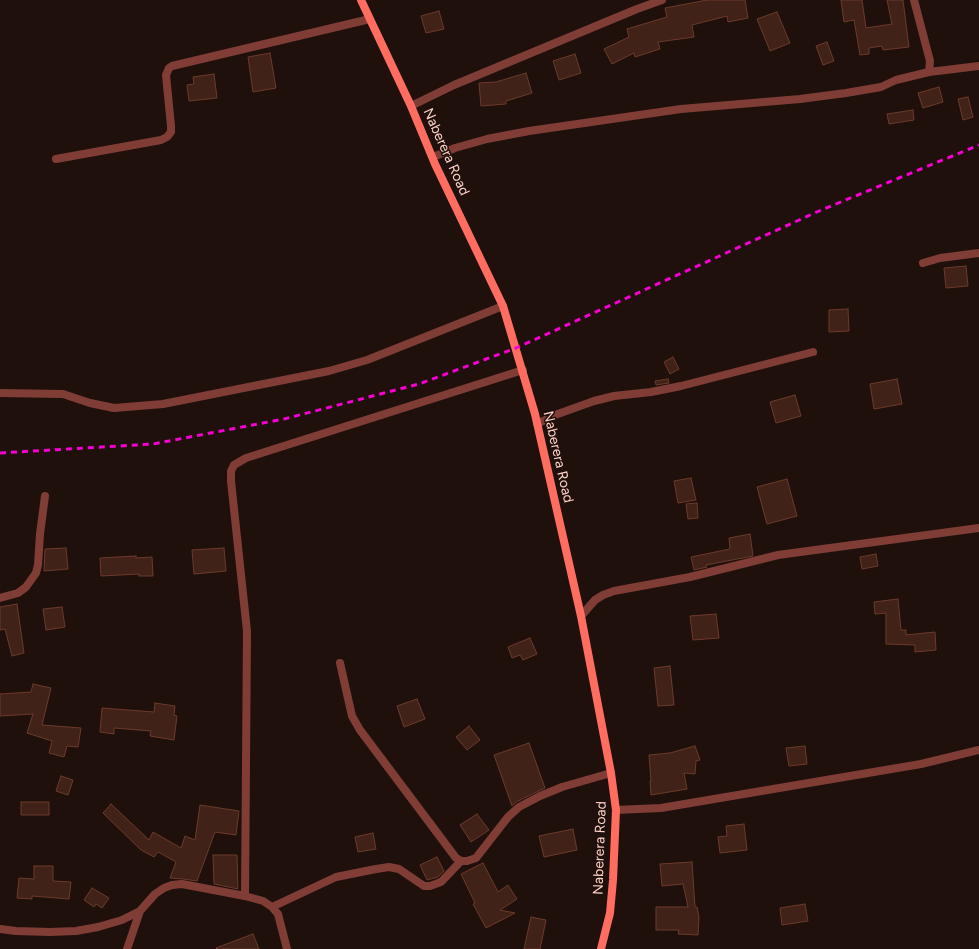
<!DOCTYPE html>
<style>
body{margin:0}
canvas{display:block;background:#1f100c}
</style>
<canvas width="979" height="949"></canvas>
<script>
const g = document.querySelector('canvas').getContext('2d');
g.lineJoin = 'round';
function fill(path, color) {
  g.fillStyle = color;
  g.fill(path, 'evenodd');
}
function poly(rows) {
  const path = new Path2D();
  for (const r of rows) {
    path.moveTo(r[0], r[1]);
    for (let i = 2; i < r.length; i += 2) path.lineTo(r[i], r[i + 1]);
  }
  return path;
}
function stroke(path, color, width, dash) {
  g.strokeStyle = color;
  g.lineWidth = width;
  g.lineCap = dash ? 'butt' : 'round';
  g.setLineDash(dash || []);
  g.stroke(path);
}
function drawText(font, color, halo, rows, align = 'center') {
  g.font = font + ' Figtree,sans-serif';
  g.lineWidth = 3;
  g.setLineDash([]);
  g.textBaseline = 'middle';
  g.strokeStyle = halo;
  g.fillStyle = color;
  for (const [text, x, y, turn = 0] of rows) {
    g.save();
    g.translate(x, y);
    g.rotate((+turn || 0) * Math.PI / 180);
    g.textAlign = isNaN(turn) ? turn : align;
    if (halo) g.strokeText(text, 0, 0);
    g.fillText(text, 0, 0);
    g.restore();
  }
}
const building = poly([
 [707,0,745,0,748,18,728,22,727,16,692,25,694,37,658,42,660,49,635,57,634,53,612,64,604,49,629,37,627,29,667,17,665,8,707,0],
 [841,0,862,0,866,28,892,24,887,0,903,0,909,47,883,50,882,46,869,48,869,54,860,55,854,20,844,22,841,0],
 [439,11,444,29,426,33,421,16,439,11],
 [777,12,790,43,770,51,757,19,777,12],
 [827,42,834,61,823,65,816,46,827,42],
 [270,53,276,88,253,92,248,57,270,53],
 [575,54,581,73,559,80,553,61,575,54],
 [526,73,532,93,506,101,506,104,481,106,479,83,496,82,526,73],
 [214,74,217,98,189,101,187,85,194,84,193,77,214,74],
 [939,87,943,102,923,108,918,93,939,87],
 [968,97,973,117,963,120,958,99,968,97],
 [913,110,914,120,889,124,887,114,913,110],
 [966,266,968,286,946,288,944,268,966,266],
 [848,309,849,331,829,332,829,310,848,309],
 [673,357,679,369,670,374,664,362,673,357],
 [668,379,669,383,656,385,655,381,668,379],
 [897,379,902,404,874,409,870,384,897,379],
 [795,395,801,416,776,423,770,402,795,395],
 [691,478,696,500,678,503,674,481,691,478],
 [787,479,797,516,767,524,757,487,787,479],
 [697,503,698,518,688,519,686,504,697,503],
 [750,534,753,556,706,565,707,567,694,570,691,557,730,549,729,538,750,534],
 [66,548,68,569,44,571,45,549,66,548],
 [224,548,226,571,194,574,192,550,224,548],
 [876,554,878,566,862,569,860,557,876,554],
 [136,556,136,558,152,557,153,576,139,576,139,574,101,576,100,558,136,556],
 [898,599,901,630,906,630,906,635,935,632,936,650,915,652,915,645,886,644,886,613,875,614,874,602,898,599],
 [17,604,24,653,12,656,5,629,0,630,0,607,17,604],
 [62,607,65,627,46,630,43,609,62,607],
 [716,614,719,638,693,640,690,616,716,614],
 [530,638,537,654,523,660,520,655,512,658,508,647,530,638],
 [670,666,674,705,658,706,654,668,670,666],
 [33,684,51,688,42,725,81,728,78,747,67,746,64,757,49,753,52,741,27,733,33,714,0,716,0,694,31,692,33,684],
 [417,699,425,719,404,727,397,706,417,699],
 [155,703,175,706,174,715,177,716,174,740,150,736,151,731,114,728,114,734,100,732,102,708,154,712,155,703],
 [469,726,480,740,467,750,456,737,469,726],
 [529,743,545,788,516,802,512,806,494,755,529,743],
 [695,746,700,760,696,761,695,774,684,773,687,789,651,795,650,781,651,781,649,755,670,753,695,746],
 [805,746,807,764,789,766,786,748,805,746],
 [61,776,73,780,68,795,56,791,61,776],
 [21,802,49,802,49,815,21,815,21,802],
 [111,804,149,840,153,832,181,848,185,836,195,840,200,805,239,811,236,835,215,832,197,881,183,879,170,878,176,862,158,852,154,857,141,850,103,813,111,804],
 [477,814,489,830,471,842,460,825,477,814],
 [744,824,747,850,720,853,718,837,727,836,726,826,744,824],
 [573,829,577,850,544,857,539,836,573,829],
 [373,833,376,849,358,852,355,837,373,833],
 [213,855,237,855,238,889,214,884,213,855],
 [437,857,444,871,438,877,427,880,420,865,437,857],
 [692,862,695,907,697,907,699,917,698,935,678,934,679,930,656,930,656,907,688,907,683,884,662,886,660,864,692,862],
 [483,863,498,892,508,885,517,899,500,910,515,913,486,928,473,904,475,903,461,874,483,863],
 [34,866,53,866,53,881,71,882,69,899,32,896,32,899,17,898,19,878,34,879,34,866],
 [92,888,109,898,102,908,96,904,94,907,84,900,92,888],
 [805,904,808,921,782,925,780,908,805,904],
 [531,917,546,920,540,949,524,949,531,917],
 [253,934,259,949,217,949,216,948,253,934]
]);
const street = poly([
 [914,0,930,61,929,72],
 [411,106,454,85,637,9,662,0],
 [433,157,455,148,487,139,529,131,681,109,800,99,846,93,881,87,896,80,929,72,979,66],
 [56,159,161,140,167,137,171,132,171,126,166,75,169,68,172,66,370,19],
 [923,263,940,258,979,253],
 [0,393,63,394,90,403,114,408,163,404,329,371,367,360,503,306],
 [537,424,555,415,594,401,614,396,651,392,681,386,813,352],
 [0,598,18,593,26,587,36,573,38,565,40,534,45,496],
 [581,616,595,600,603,595,614,591,690,577,778,555,979,528],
 [340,663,352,716,360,730,456,858,461,861,467,861,476,858,508,817,519,807,540,796,562,787,611,773],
 [616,810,661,808,921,764,979,750],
 [245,896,247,631,231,481,231,471,234,465,246,458,523,370],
 [272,907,336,877,376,869,389,867,399,869,424,886,430,886,441,882,461,861],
 [0,929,16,931,50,932,76,931,98,927,122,920,140,911,155,894,164,888,172,885,182,884,245,896,263,901,272,907,278,914,287,949],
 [127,949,140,911]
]);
const secondary = poly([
 [361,0,411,106,435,164,503,306,535,414,581,616,611,773,616,810,613,880,610,913,601,949]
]);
const rail = poly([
 [0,453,153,444,284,419,419,384,516,348,819,211,979,145]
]);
const streetNames = [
 ["Naberera Road",446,152,66],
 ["Naberera Road",558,457,77],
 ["Naberera Road",600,848,-88]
];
fill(building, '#402218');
stroke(building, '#6c3a2a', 1);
stroke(street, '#7f3d36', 8);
stroke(secondary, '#ff6d61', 8);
stroke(rail, '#f500d1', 3, [6, 5]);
drawText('14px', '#ffd3ca', '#1f100c', streetNames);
</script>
